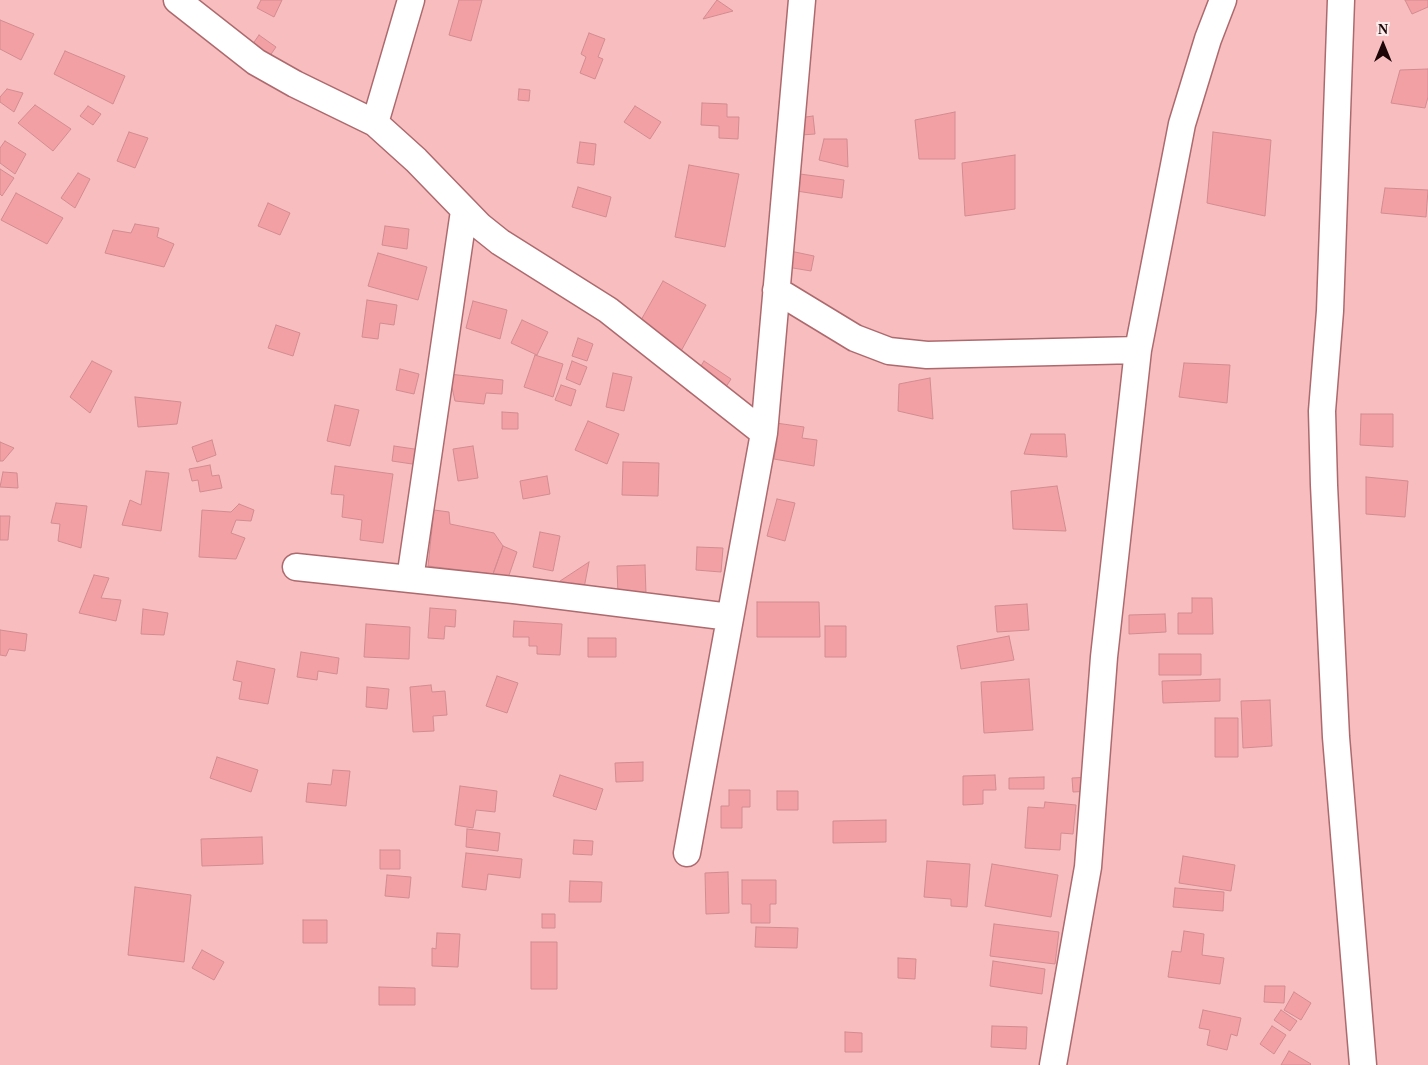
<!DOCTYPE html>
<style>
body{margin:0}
#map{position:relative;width:1428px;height:1065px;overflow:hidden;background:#f8bdbf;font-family:"Times New Roman",serif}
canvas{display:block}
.north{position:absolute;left:1358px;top:20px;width:50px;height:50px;-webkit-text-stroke:4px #fbebeb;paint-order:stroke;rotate:0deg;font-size:14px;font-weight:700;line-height:20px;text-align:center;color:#1e0608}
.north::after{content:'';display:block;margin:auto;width:18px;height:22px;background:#1e0608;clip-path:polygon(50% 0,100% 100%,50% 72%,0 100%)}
</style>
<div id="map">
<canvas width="1428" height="1065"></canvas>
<div class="north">N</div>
</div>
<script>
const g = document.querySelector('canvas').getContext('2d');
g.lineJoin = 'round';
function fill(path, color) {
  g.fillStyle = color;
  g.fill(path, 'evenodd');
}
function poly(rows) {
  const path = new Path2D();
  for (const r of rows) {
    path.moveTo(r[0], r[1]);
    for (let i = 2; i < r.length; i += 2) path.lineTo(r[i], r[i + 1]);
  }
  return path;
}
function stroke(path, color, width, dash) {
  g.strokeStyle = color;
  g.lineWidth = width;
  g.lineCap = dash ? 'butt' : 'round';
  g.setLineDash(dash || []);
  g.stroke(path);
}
const building = poly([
 [261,0,282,0,274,17,257,8,261,0],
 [459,0,482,0,471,41,449,35,459,0],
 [717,0,733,11,703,19,717,0],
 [1405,0,1428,0,1428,7,1412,14,1405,0],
 [0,20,34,34,21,60,0,49,0,20],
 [589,33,605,39,598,57,603,59,595,79,580,73,586,57,581,54,589,33],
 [259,35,276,47,267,60,250,48,259,35],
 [65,51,125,76,113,104,54,74,65,51],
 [1428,69,1428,97,1425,108,1391,103,1400,70,1428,69],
 [7,89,23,93,14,112,0,102,0,97,7,89],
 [519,89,530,90,529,101,518,100,519,89],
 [702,103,727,104,727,117,739,117,738,139,719,138,719,126,701,125,702,103],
 [35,105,71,129,53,151,18,123,35,105],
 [88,106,101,114,93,125,80,116,88,106],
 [635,106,661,122,650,139,624,122,635,106],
 [955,112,955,159,919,159,915,120,955,112],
 [813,116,815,134,801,135,799,118,813,116],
 [129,132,148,138,135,168,117,161,129,132],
 [1213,132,1271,140,1265,216,1207,203,1213,132],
 [824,139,847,139,848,167,819,160,824,139],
 [5,141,26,154,15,174,0,163,0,148,5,141],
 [580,142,596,144,594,165,577,163,580,142],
 [1015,155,1015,209,965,216,962,163,1015,155],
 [689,165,739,174,725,247,675,237,689,165],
 [0,169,14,178,2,196,0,194,0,169],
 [78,173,90,179,75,208,61,198,78,173],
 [800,174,844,180,842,198,790,190,800,174],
 [578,187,611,197,606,217,572,207,578,187],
 [1385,188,1428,190,1426,217,1381,213,1385,188],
 [16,193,63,218,47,244,1,220,16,193],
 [268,203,290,213,280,235,258,226,268,203],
 [135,224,159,228,157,237,174,244,164,267,105,253,113,230,131,233,135,224],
 [385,226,409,229,407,249,382,245,385,226],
 [790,251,814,256,811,271,787,267,790,251],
 [378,253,427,267,418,300,368,286,378,253],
 [663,281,706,305,680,353,636,329,663,281],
 [367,300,397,305,394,325,380,323,378,339,362,337,367,300],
 [473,301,507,310,500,339,466,328,473,301],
 [522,320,548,332,537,355,511,343,522,320],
 [276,325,300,333,293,356,268,348,276,325],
 [578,338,593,344,587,361,572,356,578,338],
 [535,355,563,364,553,397,524,387,535,355],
 [92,361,112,371,90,413,70,397,92,361],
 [572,361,587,367,580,385,566,379,572,361],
 [704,361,731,379,713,407,686,390,704,361],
 [1184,363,1230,365,1227,403,1179,397,1184,363],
 [400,369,419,374,414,394,396,390,400,369],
 [613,373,632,377,624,411,606,407,613,373],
 [449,374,503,380,502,394,486,393,484,404,455,401,449,374],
 [930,378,933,419,898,411,899,384,930,378],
 [561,385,576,390,571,406,555,400,561,385],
 [135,397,181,402,177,424,138,427,135,397],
 [335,405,359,410,350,446,327,441,335,405],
 [502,412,518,413,518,429,502,429,502,412],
 [1361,414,1393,414,1393,447,1360,445,1361,414],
 [588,421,619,434,607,464,575,450,588,421],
 [769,422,804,427,802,438,817,440,814,466,774,459,777,441,766,440,769,422],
 [1031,434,1065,434,1067,457,1024,454,1031,434],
 [212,440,216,455,197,462,192,447,212,440],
 [0,442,14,448,3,461,0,461,0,442],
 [394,446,421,450,419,465,392,461,394,446],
 [473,446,478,478,458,481,453,449,473,446],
 [623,462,659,463,658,496,622,495,623,462],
 [210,465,212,476,219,475,222,488,200,492,198,480,192,481,189,469,210,465],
 [335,466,393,474,383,543,360,540,362,520,342,517,344,495,331,494,335,466],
 [146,471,169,473,161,531,122,525,130,500,141,505,146,471],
 [3,472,17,473,18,488,0,487,3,472],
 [547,476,550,494,523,499,520,481,547,476],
 [1366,477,1408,481,1405,517,1366,514,1366,477],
 [1057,486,1066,531,1013,529,1011,491,1057,486],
 [777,499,795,503,785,541,767,536,777,499],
 [56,503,87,506,81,548,58,541,60,524,51,523,56,503],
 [239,504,254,510,251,521,236,520,231,533,245,538,236,559,199,557,202,510,231,512,239,504],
 [434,510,449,512,450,524,494,533,503,546,493,574,428,566,434,510],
 [0,516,10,516,8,540,0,540,0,516],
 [540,532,560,536,553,571,533,567,540,532],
 [503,546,517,552,508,578,493,574,503,546],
 [697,547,723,548,721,572,696,570,697,547],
 [589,562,584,588,554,585,589,562],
 [645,565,646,594,618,595,617,566,645,565],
 [94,575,109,578,101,598,121,600,116,621,79,613,94,575],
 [1192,598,1212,598,1213,634,1178,634,1178,613,1192,613,1192,598],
 [757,602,819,602,820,637,757,637,757,602],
 [1027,604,1029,630,997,632,995,606,1027,604],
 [430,608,456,610,455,627,445,626,444,639,428,638,430,608],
 [143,609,168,613,164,635,141,634,143,609],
 [1165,614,1166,632,1129,634,1129,615,1165,614],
 [514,621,562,624,560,655,537,654,537,646,529,646,529,637,513,637,514,621],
 [366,624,410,627,409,659,364,657,366,624],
 [825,626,846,626,846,657,825,657,825,626],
 [0,630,27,634,25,651,9,649,6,656,0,655,0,630],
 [1009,636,1014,660,961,669,957,646,1009,636],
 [588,638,616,638,616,657,588,657,588,638],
 [301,652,339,658,337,674,318,671,317,680,297,677,301,652],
 [1159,654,1201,654,1201,675,1159,675,1159,654],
 [237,661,275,669,268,704,239,699,242,682,233,680,237,661],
 [497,676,518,683,507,713,486,706,497,676],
 [1029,679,1033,730,984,733,981,682,1029,679],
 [1220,679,1220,701,1163,703,1162,681,1220,679],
 [431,685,432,692,445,691,447,715,433,716,434,731,413,732,410,687,431,685],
 [367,687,389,689,387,709,366,707,367,687],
 [1270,700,1272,746,1243,748,1241,701,1270,700],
 [1215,718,1238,718,1238,757,1215,757,1215,718],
 [217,757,258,770,251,792,210,778,217,757],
 [643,762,643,781,616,782,615,763,643,762],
 [333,770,350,771,346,806,306,802,308,783,331,785,333,770],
 [560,775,603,789,596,810,553,796,560,775],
 [995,775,996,790,983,790,983,804,963,805,963,776,995,775],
 [1044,777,1044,789,1009,789,1009,778,1044,777],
 [1092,777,1092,791,1073,792,1072,778,1092,777],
 [460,786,497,791,495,812,476,810,473,828,455,825,460,786],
 [729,790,750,790,750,807,742,807,742,828,721,828,721,806,729,806,729,790],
 [777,791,798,791,798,810,777,810,777,791],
 [1045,802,1076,805,1073,834,1061,833,1060,850,1025,848,1028,807,1044,808,1045,802],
 [886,820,886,842,833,843,833,821,886,820],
 [467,829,500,833,498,851,466,847,467,829],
 [262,837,263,864,202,866,201,839,262,837],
 [574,840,593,841,592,855,573,854,574,840],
 [380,850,400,850,400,869,380,869,380,850],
 [466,853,522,859,520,878,488,874,486,890,462,887,466,853],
 [1183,856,1235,865,1231,891,1179,883,1183,856],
 [927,861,970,864,967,907,951,906,951,899,924,897,927,861],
 [992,864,1058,875,1051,917,985,906,992,864],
 [728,872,729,913,706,914,705,873,728,872],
 [387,875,411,877,409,898,385,896,387,875],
 [742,880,776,880,776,904,770,904,770,923,751,923,751,904,742,904,742,880],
 [570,881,602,882,601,902,569,902,570,881],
 [135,887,191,895,184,962,128,955,135,887],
 [1175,888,1224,892,1223,911,1173,907,1175,888],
 [542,914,555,914,555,928,542,928,542,914],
 [303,920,327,920,327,943,303,943,303,920],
 [994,924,1059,932,1055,964,990,956,994,924],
 [756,927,798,928,797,948,755,947,756,927],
 [1184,931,1204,934,1202,955,1224,958,1220,984,1168,977,1172,951,1181,952,1184,931],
 [437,933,460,934,458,967,432,966,432,948,436,949,437,933],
 [531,942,557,942,557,989,531,989,531,942],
 [202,950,224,962,214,980,192,968,202,950],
 [898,958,916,959,915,979,898,978,898,958],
 [993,961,1045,969,1042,994,990,986,993,961],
 [1265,986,1285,986,1284,1003,1264,1002,1265,986],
 [379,987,415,988,415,1005,379,1005,379,987],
 [1294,992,1311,1003,1301,1020,1284,1010,1294,992],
 [1203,1010,1241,1018,1237,1036,1231,1034,1227,1050,1207,1045,1210,1030,1199,1028,1203,1010],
 [1281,1010,1297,1021,1290,1031,1274,1020,1281,1010],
 [992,1026,1027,1027,1026,1049,991,1047,992,1026],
 [1272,1026,1286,1035,1274,1054,1260,1044,1272,1026],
 [845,1032,862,1033,862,1052,845,1052,845,1032],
 [1289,1051,1311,1064,1310,1065,1281,1065,1289,1051]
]);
const minor = poly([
 [177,0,256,62,295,84,375,123,416,160,480,226,500,242,608,310,764,433],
 [1341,0,1330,311,1322,411,1324,485,1336,737,1363,1065],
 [375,123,411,0],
 [776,290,855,338,889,351,927,355,1138,350],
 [296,567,514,590,730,617],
 [410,579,464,211],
 [687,853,764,433,802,0],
 [1053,1065,1088,867,1104,657,1138,350,1182,124,1208,39,1223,0]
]);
fill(building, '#f3a0a5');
stroke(building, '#d28c90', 1);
stroke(minor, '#ad6a6e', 29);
stroke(minor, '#fff', 26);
</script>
